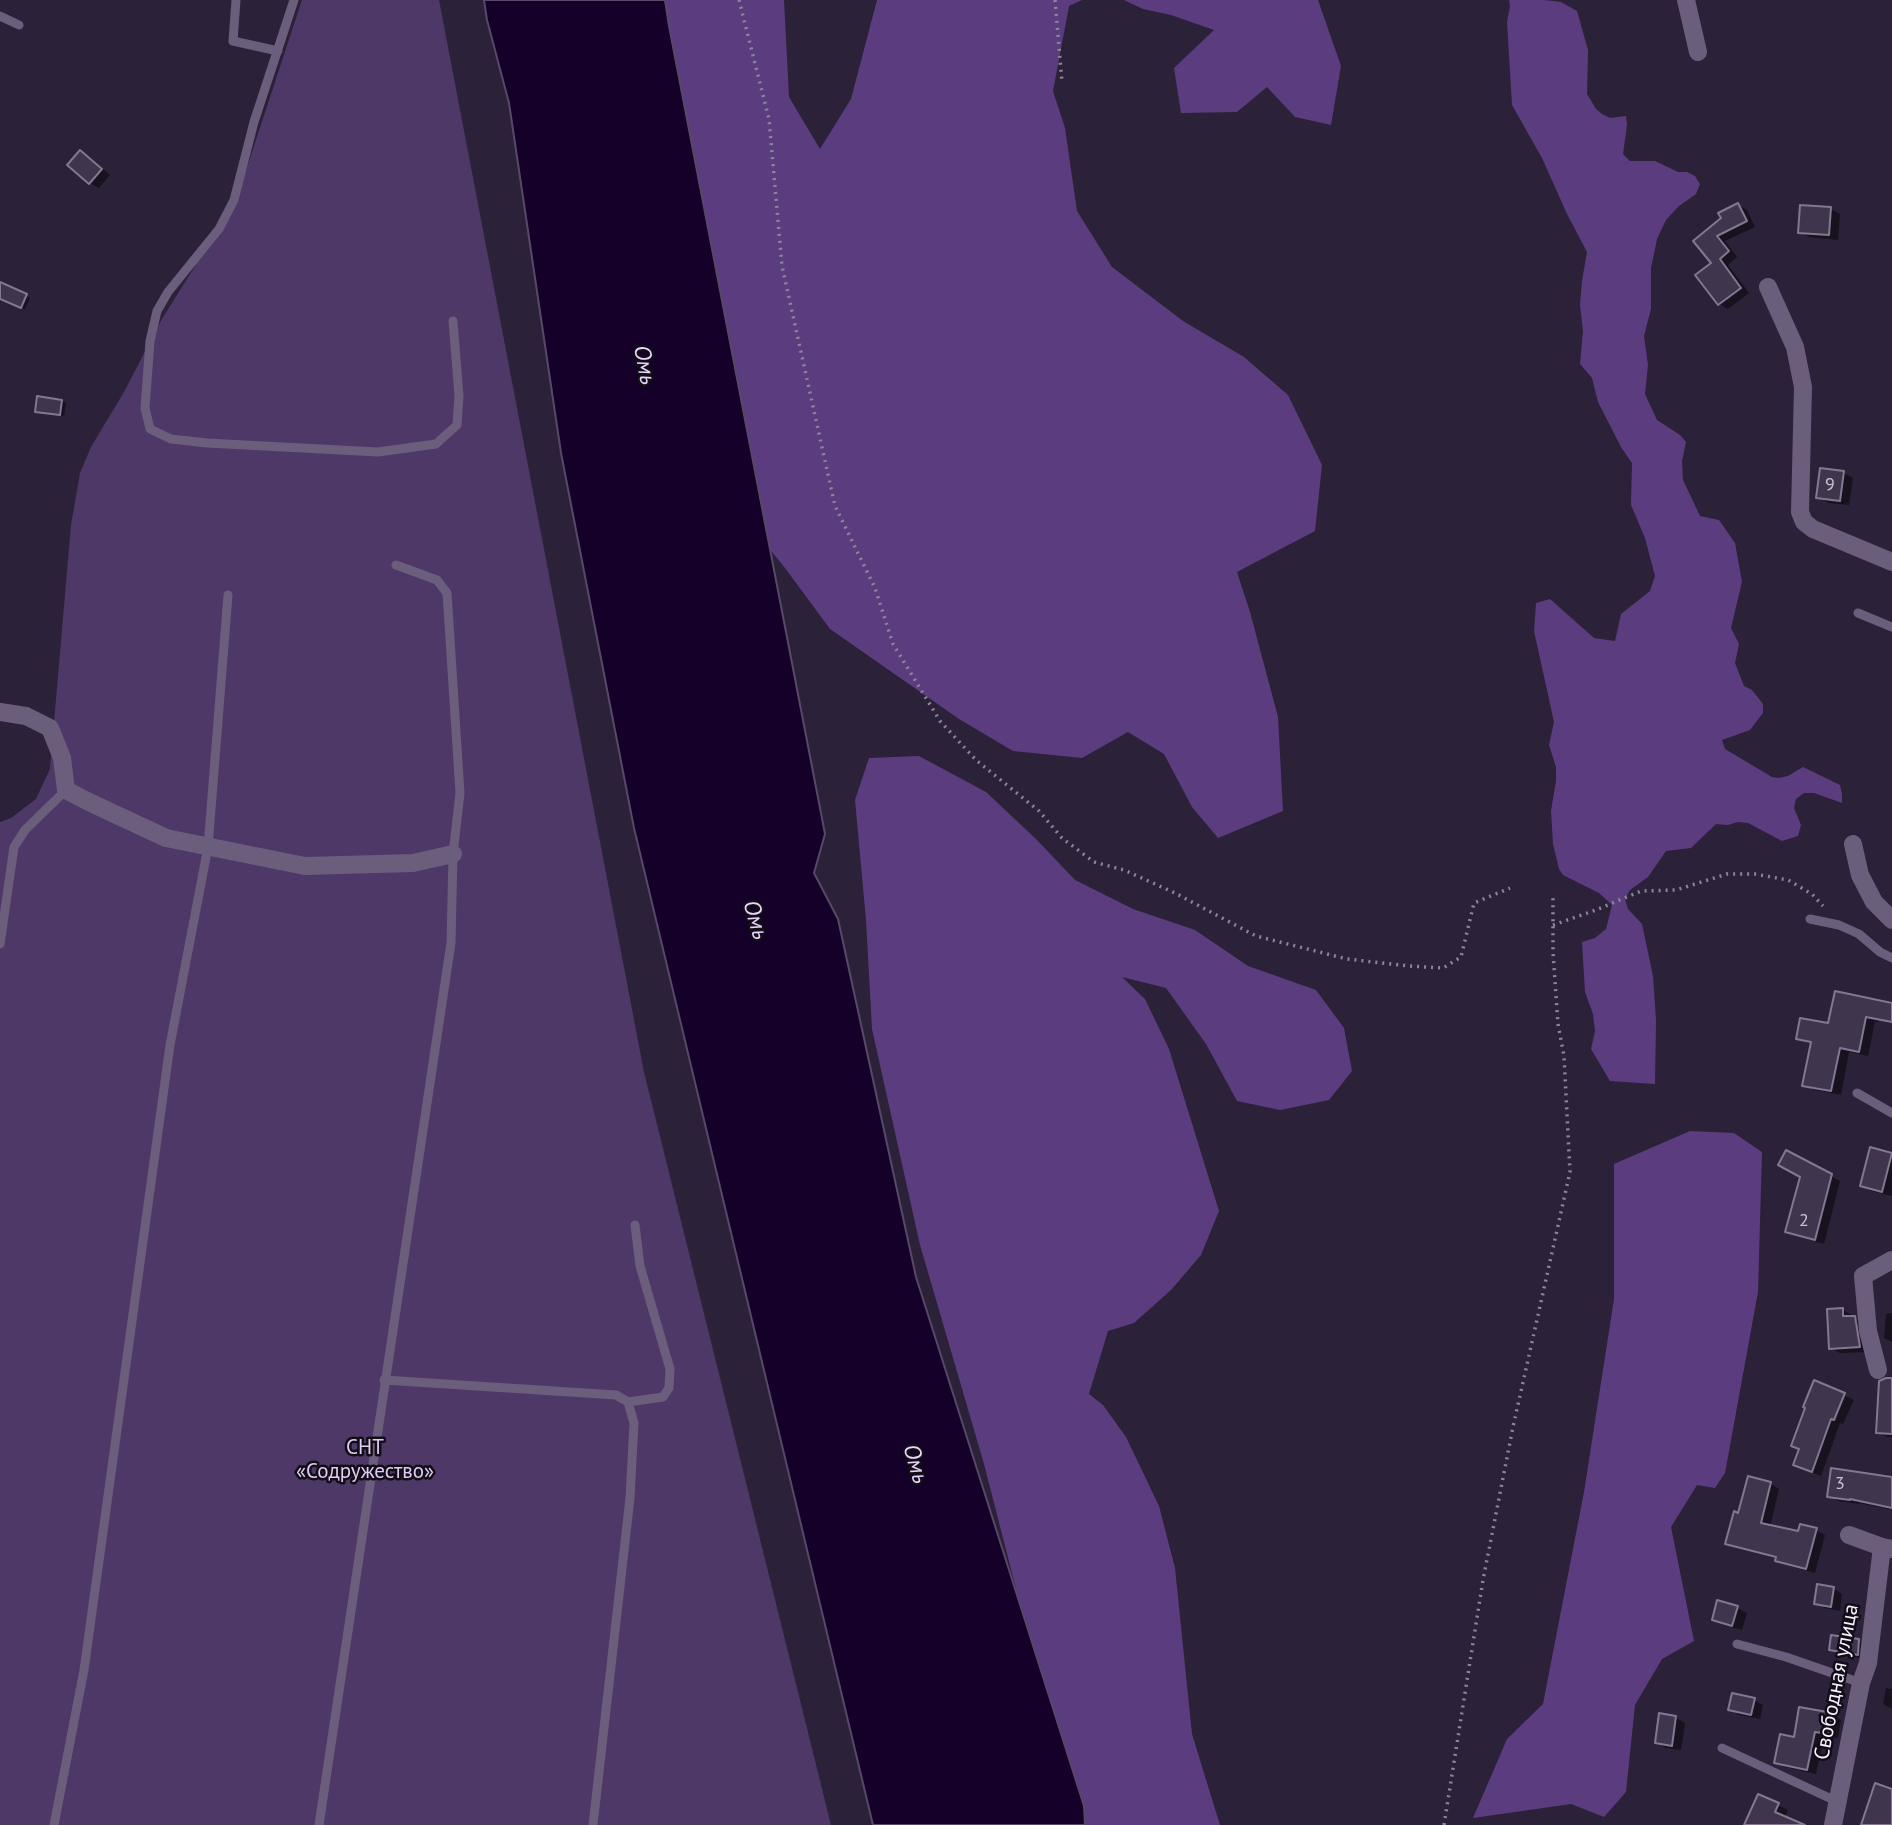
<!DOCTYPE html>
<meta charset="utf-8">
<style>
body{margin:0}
canvas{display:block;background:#2b2138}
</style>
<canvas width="1892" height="1825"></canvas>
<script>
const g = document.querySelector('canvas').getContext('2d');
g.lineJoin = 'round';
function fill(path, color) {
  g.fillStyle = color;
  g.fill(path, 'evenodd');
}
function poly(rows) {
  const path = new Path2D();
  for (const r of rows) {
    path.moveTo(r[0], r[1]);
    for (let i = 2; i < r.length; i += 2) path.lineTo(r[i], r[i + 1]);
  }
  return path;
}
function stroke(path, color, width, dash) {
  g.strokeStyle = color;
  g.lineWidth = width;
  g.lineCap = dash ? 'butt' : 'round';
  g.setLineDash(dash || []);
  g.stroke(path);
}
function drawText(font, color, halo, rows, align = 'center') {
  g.font = font + ' "PT Sans",sans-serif';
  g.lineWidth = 5;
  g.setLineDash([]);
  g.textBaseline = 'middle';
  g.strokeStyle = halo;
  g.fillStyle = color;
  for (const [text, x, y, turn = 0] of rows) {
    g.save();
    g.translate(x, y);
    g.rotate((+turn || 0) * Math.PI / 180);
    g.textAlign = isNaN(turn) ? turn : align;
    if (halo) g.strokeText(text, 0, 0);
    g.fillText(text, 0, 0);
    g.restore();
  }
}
const green = poly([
 [302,0,439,0,644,1072,831,1825,0,1825,0,822,11,818,36,799,50,769,71,525,80,473,91,447,124,392,162,319,197,263,220,235,233,210]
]);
const forest = poly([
 [654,0,784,0,789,97,820,149,851,99,877,0,1082,0,1069,6,1053,91,1065,128,1077,211,1112,267,1183,321,1244,357,1288,395,1322,465,1315,531,1237,572,1250,612,1278,717,1283,811,1218,838,1192,807,1164,754,1128,732,1082,758,1013,751,959,719,830,629,785,568,737,509],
 [1124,0,1318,0,1341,66,1331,125,1295,117,1267,87,1237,112,1181,113,1174,68,1214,30,1171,15,1143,9],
 [1509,0,1545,0,1561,2,1577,11,1588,50,1587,94,1596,109,1602,114,1610,118,1626,116,1627,125,1623,154,1630,161,1655,161,1678,172,1687,172,1695,176,1700,184,1696,194,1679,206,1666,220,1657,239,1651,268,1651,309,1644,336,1648,365,1645,394,1657,420,1680,435,1686,442,1682,461,1683,480,1700,516,1719,520,1735,543,1742,582,1731,628,1739,644,1735,663,1744,686,1752,690,1763,704,1763,713,1750,730,1722,740,1725,749,1772,777,1779,778,1788,776,1803,767,1840,785,1842,794,1842,803,1814,793,1804,793,1796,799,1794,808,1801,825,1798,836,1782,841,1748,823,1738,822,1728,825,1716,824,1691,848,1666,851,1648,877,1630,890,1625,899,1628,909,1642,924,1653,976,1656,1020,1655,1084,1610,1081,1591,1049,1595,1031,1593,1014,1585,992,1582,942,1595,938,1606,929,1612,905,1599,893,1563,875,1559,869,1553,844,1551,811,1556,781,1556,767,1549,745,1554,722,1534,631,1536,603,1550,599,1594,638,1615,641,1621,614,1650,591,1655,576,1645,538,1631,505,1632,463,1621,447,1598,402,1592,378,1580,364,1583,331,1580,305,1582,281,1587,252,1567,214,1542,158,1512,105,1507,22,1510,6],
 [919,756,986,792,1036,839,1075,880,1133,909,1195,930,1248,966,1316,990,1344,1028,1352,1071,1329,1100,1280,1110,1237,1101,1206,1044,1166,988,1122,977,1145,999,1169,1049,1219,1211,1201,1255,1171,1290,1134,1323,1108,1331,1089,1394,1103,1405,1126,1437,1159,1506,1175,1568,1192,1734,1220,1825,1065,1825,1053,1733,984,1464,920,1245,872,1029,866,920,855,800,869,758],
 [1690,1131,1734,1133,1762,1152,1758,1292,1725,1473,1715,1488,1697,1485,1671,1527,1694,1641,1662,1659,1635,1705,1626,1792,1604,1817,1571,1804,1473,1818,1507,1739,1543,1704,1584,1492,1614,1299,1614,1164]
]);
const water = poly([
 [484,0,665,0,669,26,825,834,814,873,838,919,916,1277,1084,1806,1085,1825,873,1825,634,828,561,453,509,103,487,20,484,0]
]);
const shadow = poly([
 [80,152,90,157,110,175,99,188,90,183,69,165],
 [1738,205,1747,210,1755,227,1725,241,1737,257,1728,265,1749,293,1728,309,1719,304,1714,263,1696,241],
 [1802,207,1831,209,1840,214,1838,240,1809,237,1800,232],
 [0,284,30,298,25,309,0,298],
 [62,401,66,403,64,416,41,413,37,411],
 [1844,473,1853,478,1849,505,1828,503,1818,497],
 [1881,1006,1878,1022,1875,1021,1868,1056,1849,1052,1841,1095,1814,1090,1804,1085,1812,1044,1798,1038],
 [1872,1149,1892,1154,1892,1196,1871,1191,1862,1186],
 [1787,1152,1840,1181,1824,1244,1796,1236,1787,1231,1802,1176],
 [1843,1310,1852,1315,1852,1318,1864,1323,1868,1352,1840,1353,1831,1348],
 [1892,1313,1892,1342,1884,1338,1886,1314],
 [1815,1382,1854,1400,1843,1424,1840,1423,1821,1476,1796,1465],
 [1892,1401,1892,1437,1887,1437,1878,1432],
 [1883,1474,1892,1476,1892,1510,1859,1503,1859,1504,1838,1501,1829,1496,1882,1477],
 [1770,1483,1779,1489,1770,1527,1799,1534,1816,1530,1825,1535,1815,1573,1786,1565,1777,1560,1778,1559,1736,1548,1727,1543,1740,1515],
 [1833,1588,1842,1594,1840,1611,1825,1608,1816,1603],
 [1737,1608,1747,1613,1742,1630,1723,1625,1714,1620],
 [1859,1641,1868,1646,1866,1659,1840,1655,1831,1649],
 [1886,1688,1892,1689,1892,1709,1883,1704],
 [1754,1700,1763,1705,1760,1719,1739,1715,1730,1709],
 [1832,1715,1841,1720,1838,1738,1824,1736,1816,1774,1785,1767,1776,1762,1795,1739],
 [1675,1717,1685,1723,1681,1750,1666,1748,1657,1742],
 [1759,1796,1788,1810,1784,1818,1802,1825,1755,1825]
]);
const building = poly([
 [80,150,102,169,89,184,67,165,80,150],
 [1738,203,1747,221,1717,236,1729,251,1720,259,1741,288,1718,305,1695,275,1711,263,1693,241,1721,218,1718,213,1738,203],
 [1800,205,1831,207,1829,235,1798,233,1800,205],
 [0,282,27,294,21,308,0,299,0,282],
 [37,396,62,400,60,415,35,412,37,396],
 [1820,468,1844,471,1840,501,1816,498,1820,468],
 [1835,991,1892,1003,1892,1022,1866,1017,1859,1052,1840,1048,1831,1091,1802,1086,1811,1042,1796,1039,1800,1018,1828,1023,1835,991],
 [1870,1147,1892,1153,1882,1192,1860,1186,1870,1147],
 [1786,1150,1832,1174,1815,1240,1785,1232,1800,1177,1778,1165,1786,1150],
 [1843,1308,1843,1316,1855,1316,1860,1347,1829,1349,1827,1309,1843,1308],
 [1886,1378,1892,1378,1892,1434,1876,1433,1879,1381,1886,1378],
 [1814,1380,1845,1393,1834,1420,1831,1419,1812,1472,1793,1465,1799,1449,1791,1446,1805,1408,1803,1407,1814,1380],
 [1831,1468,1892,1477,1892,1508,1850,1499,1850,1500,1827,1497,1831,1468],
 [1748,1476,1771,1482,1761,1523,1798,1531,1800,1524,1817,1528,1806,1569,1775,1561,1776,1557,1725,1544,1734,1511,1738,1513,1748,1476],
 [1817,1584,1834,1587,1831,1607,1814,1604,1817,1584],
 [1717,1600,1738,1606,1732,1626,1712,1620,1717,1600],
 [1831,1635,1859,1639,1858,1655,1829,1650,1831,1635],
 [1732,1693,1755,1698,1751,1715,1728,1710,1732,1693],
 [1799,1707,1833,1713,1829,1734,1815,1732,1807,1770,1774,1763,1780,1734,1794,1737,1799,1707],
 [1659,1713,1676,1716,1672,1746,1655,1743,1659,1713],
 [1875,1783,1892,1789,1892,1825,1861,1825,1875,1783],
 [1758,1794,1779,1803,1775,1812,1805,1825,1744,1825,1758,1794]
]);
const path = poly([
 [739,0,769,119,782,266,835,506,875,588,893,644,940,721,976,760,1039,811,1062,838,1094,862,1124,870,1175,893,1256,936,1347,959,1409,966,1443,968,1461,957,1474,903,1510,888],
 [1055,0,1062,82],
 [1553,925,1596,910,1641,891,1676,890,1727,874,1755,874,1788,880,1812,894,1823,906],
 [1444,1825,1483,1580,1513,1427,1570,1172,1564,1056,1558,1024,1553,953,1553,896]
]);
const service = poly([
 [236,0,233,41,278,51],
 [294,0,254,122,234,200,219,229,168,292,157,311,150,341,145,408,150,429,171,439,207,443,378,452,436,444,457,425,459,396,453,321],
 [0,16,19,25],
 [1858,613,1892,627],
 [1810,919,1839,925,1859,934,1880,952,1892,958],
 [0,944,14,847,25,830,66,790],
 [1857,1093,1892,1113],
 [384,1380,616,1395,628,1402,663,1397,669,1388,670,1369,640,1266,635,1225],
 [1737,1644,1786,1657,1861,1683],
 [1722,1748,1838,1802],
 [54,1825,84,1670,170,1045,208,847,228,595],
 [319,1825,451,943,453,854,460,793,447,593,437,580,396,565],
 [593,1825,630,1498,634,1423,628,1402]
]);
const minor = poly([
 [1686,0,1698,52],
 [1768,287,1795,347,1803,387,1800,512,1804,522,1813,529,1892,562],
 [0,712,26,716,50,728,62,758,66,790,89,802,166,838,305,866,413,863,453,854],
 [1853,844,1860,875,1874,902,1892,920],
 [1878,1370,1868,1331,1863,1276,1892,1260],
 [1849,1535,1882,1547,1892,1549],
 [1833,1825,1861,1683,1868,1663,1882,1547]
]);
const numberNames = [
 ["9",1830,485],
 ["2",1804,1221],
 ["3",1840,1484]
];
const parkNames = [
 ["СНТ",365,1448],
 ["«Содружество»",365,1472]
];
const streetNames = [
 ["Свободная улица",1837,1682,-79]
];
const waterNames = [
 ["Омь",644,365,80],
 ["Омь",755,920,74],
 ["Омь",915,1464,74]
];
fill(green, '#4e3867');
fill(forest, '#5b3c7e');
fill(water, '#140028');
stroke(water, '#584868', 2);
fill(shadow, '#0007');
fill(building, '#3f354d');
stroke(building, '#837792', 2);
stroke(path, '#8e8698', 3.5, [2, 5]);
stroke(service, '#6b5e7c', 9);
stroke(minor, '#6b5e7c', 18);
drawText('18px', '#c8c2d1', null, numberNames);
drawText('21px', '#decdf4', '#120d17', parkNames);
drawText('21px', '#f6f1fd', '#120d17', streetNames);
drawText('italic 23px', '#e6d5fd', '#120d17', waterNames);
</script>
